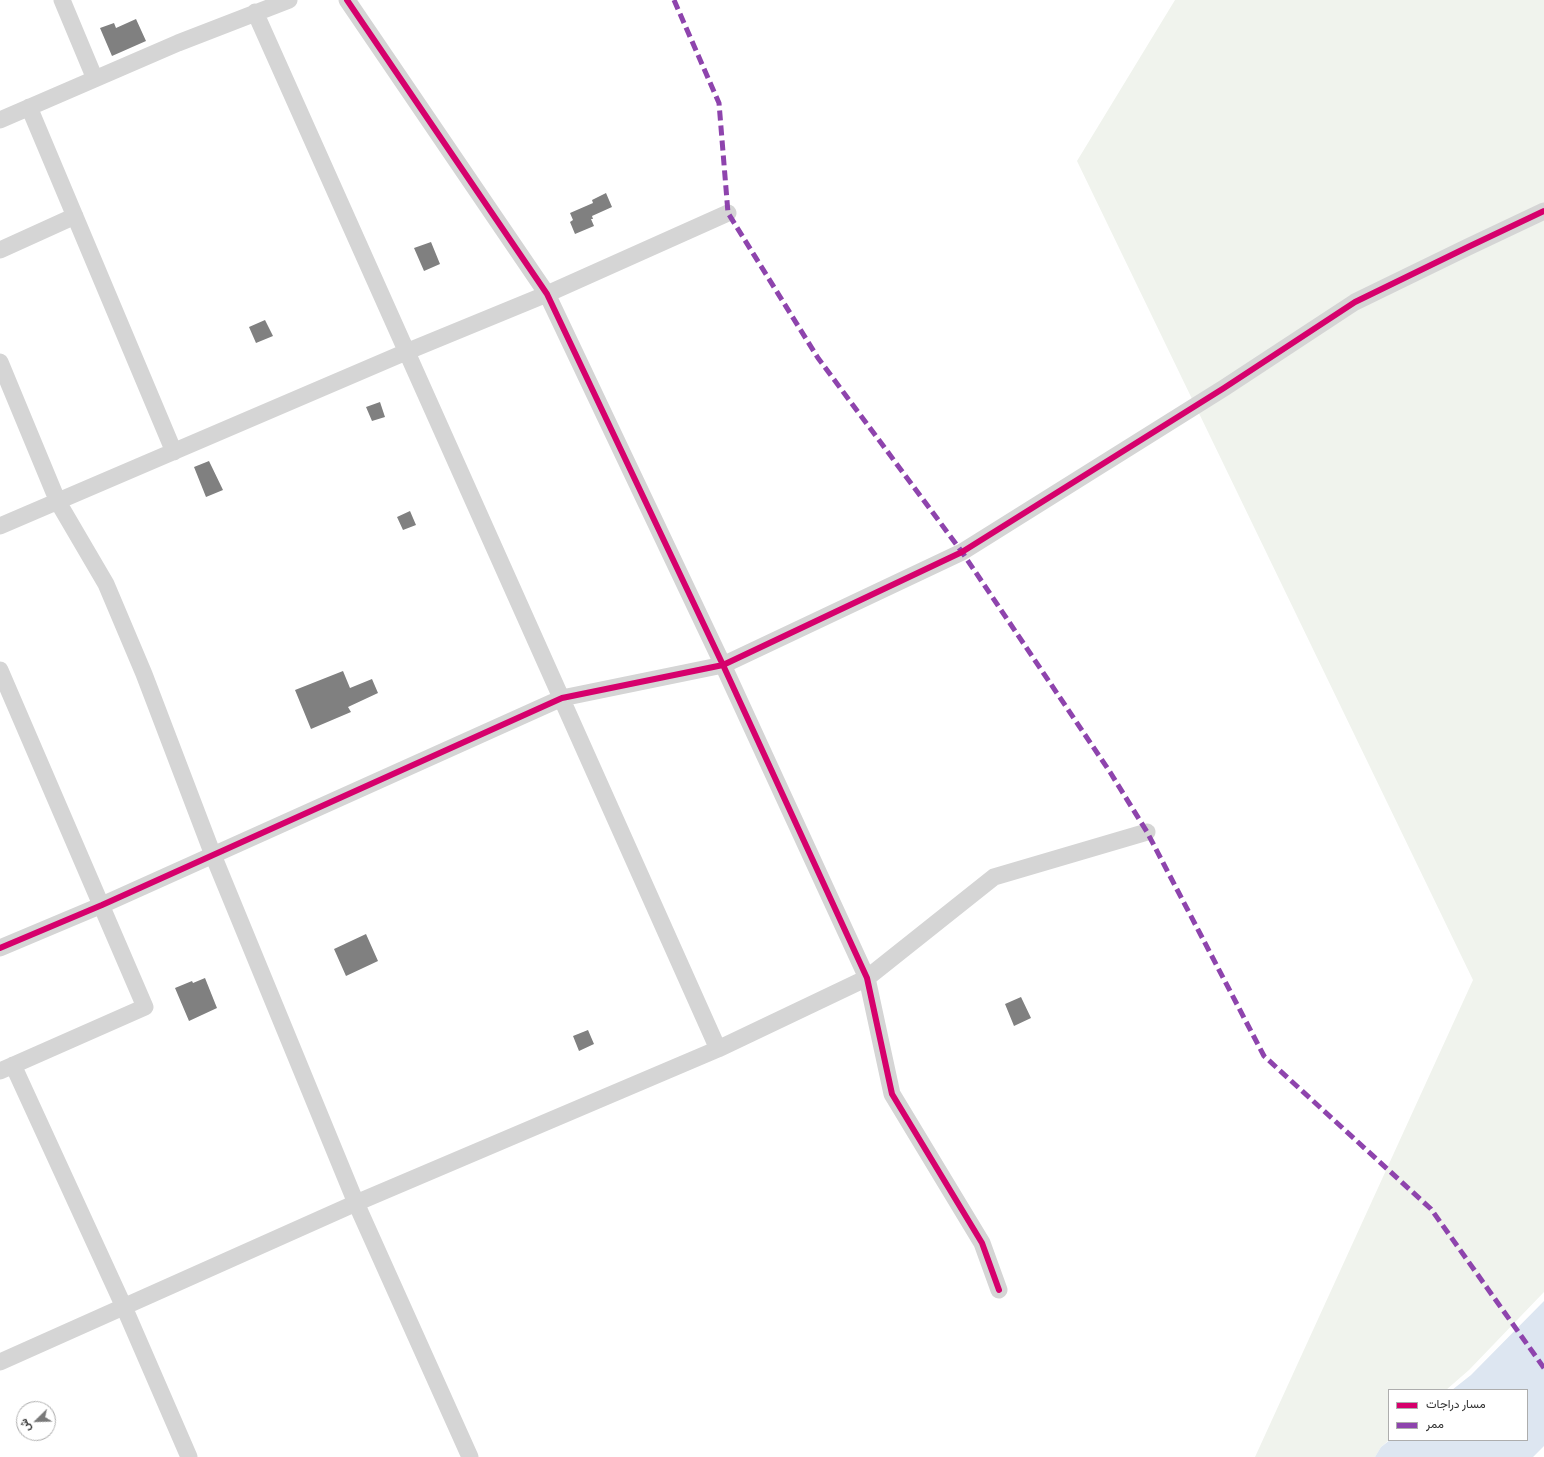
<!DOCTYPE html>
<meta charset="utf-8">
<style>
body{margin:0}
#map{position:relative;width:1544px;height:1457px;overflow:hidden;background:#fff;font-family:"Source Sans 3",Vazirmatn,sans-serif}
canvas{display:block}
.legend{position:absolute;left:1388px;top:1389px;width:140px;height:52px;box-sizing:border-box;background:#fff;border:1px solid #adadad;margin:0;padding:5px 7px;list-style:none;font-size:12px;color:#313131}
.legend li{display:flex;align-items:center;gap:8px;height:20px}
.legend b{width:20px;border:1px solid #adadad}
.north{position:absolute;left:16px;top:1401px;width:40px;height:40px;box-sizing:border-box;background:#fff;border:1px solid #adadad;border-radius:50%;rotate:247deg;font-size:11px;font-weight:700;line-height:16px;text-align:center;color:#313131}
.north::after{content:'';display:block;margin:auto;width:14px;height:18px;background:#797979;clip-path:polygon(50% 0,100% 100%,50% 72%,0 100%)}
</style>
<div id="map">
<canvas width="1544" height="1457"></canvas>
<ul class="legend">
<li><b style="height:5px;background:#d6006c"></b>مسار دراجات</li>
<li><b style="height:5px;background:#8e44ad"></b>ممر</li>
</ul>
<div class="north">ش</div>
</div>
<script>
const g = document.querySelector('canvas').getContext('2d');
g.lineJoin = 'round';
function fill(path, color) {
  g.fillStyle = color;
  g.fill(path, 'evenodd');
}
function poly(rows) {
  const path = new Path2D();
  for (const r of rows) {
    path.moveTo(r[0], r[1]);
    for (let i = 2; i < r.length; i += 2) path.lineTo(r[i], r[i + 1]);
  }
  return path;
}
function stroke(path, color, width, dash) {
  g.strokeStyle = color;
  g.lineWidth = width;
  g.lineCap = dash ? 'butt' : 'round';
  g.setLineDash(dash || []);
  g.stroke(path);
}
const green = poly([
 [1175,0,1544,0,1544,1292,1469,1370,1446,1390,1389,1390,1389,1440,1381,1447,1375,1457,1255,1457,1473,980,1077,161]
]);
const water = poly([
 [1544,1301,1544,1446,1533,1457,1375,1457,1381,1447,1390,1440,1527,1440,1527,1390,1452,1390,1471,1375]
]);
const building = poly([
 [136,19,146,41,112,56,100,28,114,23,116,28],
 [606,193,612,207,592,216,593,219,591,219,594,226,575,234,570,222,573,220,570,213,593,203,592,200],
 [431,242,440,264,424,271,414,248],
 [265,320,273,336,256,343,249,327],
 [380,402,385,417,372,421,366,407],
 [209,461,223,490,206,497,194,467],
 [410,511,416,525,403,530,397,517],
 [343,671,350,688,372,679,378,693,348,707,351,712,311,729,295,690],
 [366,934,378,961,346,976,334,949],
 [205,978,217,1008,189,1021,175,988,192,981,193,983],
 [1021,997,1031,1018,1014,1026,1005,1004],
 [588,1030,594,1044,579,1051,573,1036]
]);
const street = poly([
 [62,0,95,79],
 [347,0,547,294,723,665,867,978,892,1094,982,1243,999,1290],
 [255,12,718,1049],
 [29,107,174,452],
 [0,120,178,43,289,0],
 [0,250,75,216],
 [0,362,58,502,106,584,144,674,213,855,356,1203,470,1457],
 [0,526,406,352,547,294,728,213],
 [0,670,145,1007,0,1071],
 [0,948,102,905,562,698,723,665,962,552,1224,388,1355,302,1468,247,1544,211],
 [13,1065,124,1307,189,1457],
 [0,1362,356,1203,718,1049,867,978,994,877,1147,832]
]);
const quiet = poly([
 [674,0,719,103,728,213,818,358,962,552,1110,772,1147,832,1264,1056,1431,1209,1544,1368]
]);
const cycleway = poly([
 [347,0,547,294,723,665,867,978,892,1094,982,1243,999,1290],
 [0,948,102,905,562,698,723,665,962,552,1224,388,1355,302,1468,247,1544,211]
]);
fill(green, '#f0f3ed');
fill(water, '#dde6f1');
fill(building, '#808080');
stroke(street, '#d5d5d5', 17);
stroke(quiet, '#8e44ad', 5, [10, 5]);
stroke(cycleway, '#d6006c', 6);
</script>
